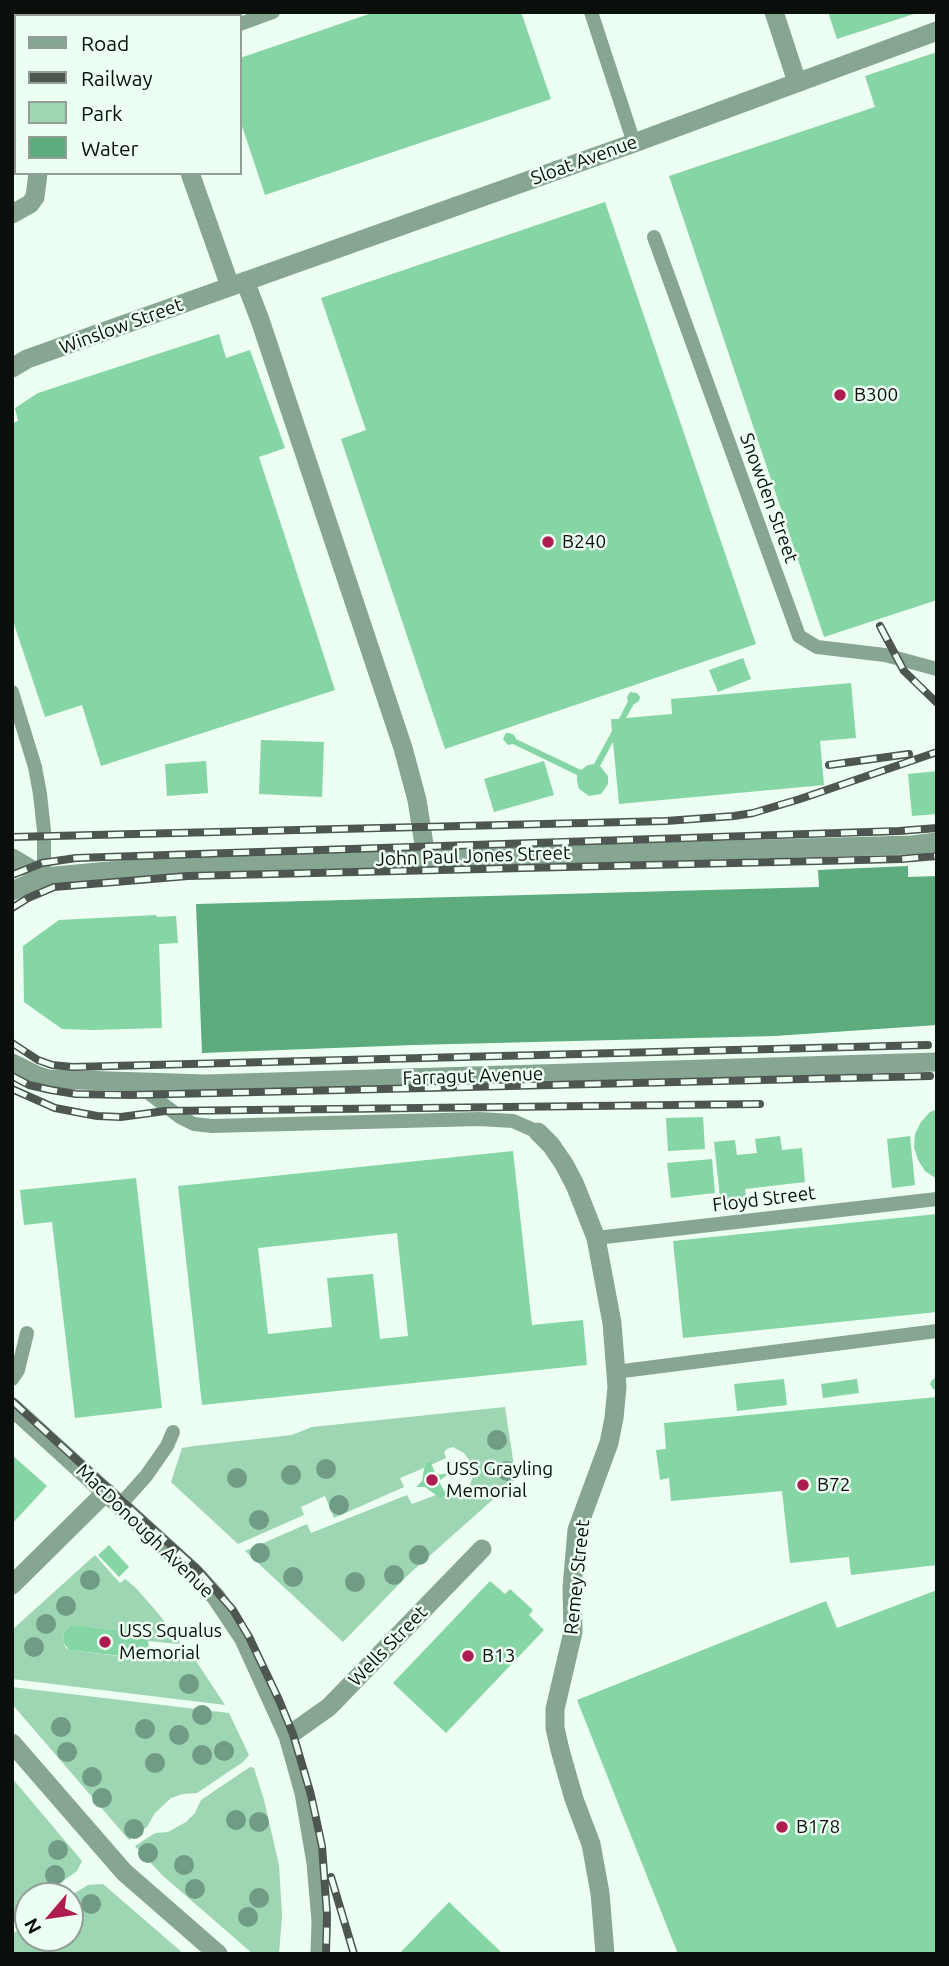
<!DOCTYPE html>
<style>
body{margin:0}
#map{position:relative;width:949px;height:1966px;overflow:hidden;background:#edfef2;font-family:Ubuntu,sans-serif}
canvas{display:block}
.frame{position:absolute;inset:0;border:14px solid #0a0f0c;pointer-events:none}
.legend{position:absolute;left:14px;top:14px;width:228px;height:161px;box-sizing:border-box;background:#edfef2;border:2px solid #929e96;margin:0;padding:9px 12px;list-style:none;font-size:21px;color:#0a0f0c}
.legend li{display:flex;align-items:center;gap:14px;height:35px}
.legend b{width:35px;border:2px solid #929e96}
.north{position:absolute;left:14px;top:1882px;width:70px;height:70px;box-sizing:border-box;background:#edfef2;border:2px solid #929e96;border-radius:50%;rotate:241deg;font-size:19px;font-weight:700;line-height:28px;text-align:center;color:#0a0f0c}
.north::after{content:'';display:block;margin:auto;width:24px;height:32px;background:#ae1d50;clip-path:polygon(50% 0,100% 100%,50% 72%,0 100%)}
</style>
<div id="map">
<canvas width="949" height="1966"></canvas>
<div class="frame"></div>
<ul class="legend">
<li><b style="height:9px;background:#86a691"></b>Road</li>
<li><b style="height:9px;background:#4d5650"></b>Railway</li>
<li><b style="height:19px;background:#9ed5b2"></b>Park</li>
<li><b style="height:19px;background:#5dac7e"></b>Water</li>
</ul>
<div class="north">N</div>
</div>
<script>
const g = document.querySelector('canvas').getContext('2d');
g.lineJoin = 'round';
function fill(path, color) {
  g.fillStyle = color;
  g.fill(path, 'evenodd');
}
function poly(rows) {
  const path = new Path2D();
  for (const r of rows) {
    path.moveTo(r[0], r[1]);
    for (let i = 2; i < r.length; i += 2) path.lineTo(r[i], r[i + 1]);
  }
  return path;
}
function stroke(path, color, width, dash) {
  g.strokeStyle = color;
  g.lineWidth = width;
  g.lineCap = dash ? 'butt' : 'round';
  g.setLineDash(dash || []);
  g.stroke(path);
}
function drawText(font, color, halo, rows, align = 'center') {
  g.font = font + ' Ubuntu,sans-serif';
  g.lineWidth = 5;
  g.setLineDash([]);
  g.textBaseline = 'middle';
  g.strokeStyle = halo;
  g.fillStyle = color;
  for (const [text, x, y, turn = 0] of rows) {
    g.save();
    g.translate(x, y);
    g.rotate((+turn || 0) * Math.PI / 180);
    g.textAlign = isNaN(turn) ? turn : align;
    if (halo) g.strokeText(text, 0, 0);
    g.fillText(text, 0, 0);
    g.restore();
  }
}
const green = poly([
 [505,1407,516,1479,408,1575,343,1642,245,1551,307,1524,311,1533,407,1495,412,1504,436,1495,440,1497,445,1496,444,1491,460,1485,461,1488,467,1488,470,1485,473,1476,469,1460,464,1453,453,1447,447,1449,444,1452,446,1458,431,1465,429,1461,425,1463,424,1468,400,1478,404,1487,334,1518,325,1496,301,1507,304,1515,238,1544,171,1482,182,1448,194,1446,292,1435,312,1427],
 [95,1555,120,1583,125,1579,135,1587,157,1612,180,1642,179,1644,148,1641,138,1633,76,1625,70,1626,64,1632,63,1642,66,1648,69,1650,134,1658,142,1657,147,1654,196,1661,225,1705,12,1679,12,1630],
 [12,1687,229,1713,249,1755,243,1762,197,1793,183,1794,171,1798,155,1813,147,1827,129,1840,12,1704],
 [250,1767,254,1768,264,1800,279,1865,282,1915,279,1954,253,1954,162,1875,135,1846,155,1833,168,1832,186,1822,195,1813,201,1800],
 [12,1778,82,1861,77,1871,42,1896,28,1896,28,1906,12,1917],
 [103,1884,184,1954,12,1954,12,1934,28,1924,28,1938,70,1938,70,1896,88,1885]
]);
const water = poly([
 [908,866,908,877,937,876,937,1025,775,1036,413,1045,202,1053,196,904,819,887,818,870]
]);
const building = poly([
 [375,12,521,12,551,99,265,195,240,120,240,58],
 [828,12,917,12,917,13,837,39],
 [937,52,937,600,824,637,669,176,875,107,865,76],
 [605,202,756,644,445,749,341,439,366,430,321,298],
 [219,334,226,358,250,350,285,448,259,457,335,690,101,766,82,705,45,717,12,618,12,423,18,421,15,408,38,393],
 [743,658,751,679,718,692,709,670],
 [851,683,856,738,820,741,824,785,619,804,613,742,600,766,608,776,608,784,601,794,589,796,579,789,577,781,577,775,513,744,508,745,503,739,506,733,510,733,514,735,516,739,581,770,588,765,594,764,612,731,611,719,619,719,628,701,627,697,630,692,637,693,640,697,639,701,634,704,626,718,672,714,671,699],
 [261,740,324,742,322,797,259,794],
 [206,761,208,793,167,796,165,764],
 [544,761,554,795,494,812,484,779],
 [937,771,937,814,912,816,908,774],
 [156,915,157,917,176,916,178,943,159,944,162,1028,92,1030,62,1029,24,1002,23,946,59,920],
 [937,1109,937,1179,925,1171,918,1160,914,1147,915,1134,921,1122,930,1112],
 [703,1117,705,1149,668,1151,666,1118],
 [780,1136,782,1150,802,1148,805,1182,745,1189,747,1204,721,1207,714,1142,735,1140,737,1155,757,1153,755,1139],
 [910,1136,915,1185,892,1188,887,1139],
 [513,1151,532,1325,583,1320,587,1365,202,1405,178,1186],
 [397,1233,408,1336,380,1339,373,1274,327,1278,332,1327,268,1334,258,1248],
 [712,1159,715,1193,671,1198,667,1163],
 [136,1178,162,1408,75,1418,52,1222,24,1225,20,1190],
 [937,1214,937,1312,683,1338,673,1241],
 [937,1377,937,1390,933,1389,930,1384,932,1380],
 [784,1379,787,1405,737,1411,734,1384],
 [857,1379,859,1393,823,1398,821,1384],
 [937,1397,937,1565,851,1575,849,1557,790,1563,782,1491,671,1501,669,1478,660,1480,656,1450,666,1449,664,1423],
 [12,1455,47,1486,12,1524],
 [430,1461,436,1475,450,1473,439,1481,446,1495,440,1498,425,1487,416,1487,422,1481,425,1463],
 [109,1545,129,1567,119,1577,98,1555],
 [490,1581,505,1594,510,1589,533,1610,529,1615,544,1630,446,1733,393,1683],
 [937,1590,937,1954,678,1954,577,1700,826,1601,837,1628],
 [76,1625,138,1633,148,1641,149,1649,147,1654,138,1658,69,1650,63,1642,64,1632,70,1626],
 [449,1902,503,1954,399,1954]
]);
const service = poly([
 [591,12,634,143],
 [240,24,273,12],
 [654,237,799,636,817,647,885,655,937,669],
 [12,692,35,767,40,794,44,831,44,877],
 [133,1081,180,1117,194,1124,212,1126,479,1119,513,1121,538,1132],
 [596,1238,937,1199],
 [615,1372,937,1331],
 [12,1379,18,1370,27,1333],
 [120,1505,146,1476,167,1446,173,1432]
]);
const minor = poly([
 [774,12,797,82],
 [128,16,132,14],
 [12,52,16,52],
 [12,90,16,101],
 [190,173,230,286],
 [12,214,30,204,35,197,38,173],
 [245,281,260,320,403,748,417,800,426,857],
 [12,368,27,359,634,143,937,31],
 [12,858,44,877],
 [12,891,44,877,174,865,912,845,937,842],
 [12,1063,36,1075,48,1079,206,1084,937,1062],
 [538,1132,551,1145,564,1164,575,1185,596,1238,612,1323,617,1387,614,1418,609,1443,577,1530,572,1588,573,1632,555,1709,555,1728,560,1750,574,1799,591,1844,600,1893,605,1954],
 [12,1407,193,1572,216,1597,244,1639,288,1736,304,1793,316,1863,321,1921,320,1954],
 [12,1585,106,1492],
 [288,1736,329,1707,482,1549],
 [12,1743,124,1872,218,1954]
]);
const rail = poly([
 [880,626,904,671,937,703],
 [829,765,909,754],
 [12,837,666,821,734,816,753,813,800,799,937,752],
 [12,875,42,863,76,858,899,831,937,828],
 [12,908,28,898,54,887,188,876,901,859,937,856],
 [12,1043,38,1060,52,1065,73,1067,928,1045],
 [12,1076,29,1085,51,1090,76,1094,130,1095,930,1076],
 [12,1089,55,1108,97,1116,121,1117,165,1111,760,1104],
 [12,1401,198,1570,233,1610,249,1637,279,1700,293,1734,311,1795,322,1846,327,1915,326,1954],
 [331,1877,354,1954]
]);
const trees = [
 [497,1440],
 [326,1469],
 [507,1471],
 [291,1475],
 [237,1478],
 [339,1505],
 [259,1520],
 [260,1553],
 [419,1555],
 [394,1575],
 [293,1577],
 [90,1580],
 [355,1582],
 [66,1606],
 [46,1624],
 [34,1647],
 [189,1684],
 [202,1715],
 [61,1727],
 [145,1729],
 [179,1735],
 [224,1751],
 [67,1752],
 [202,1755],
 [155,1763],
 [92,1777],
 [102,1798],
 [236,1820],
 [259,1822],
 [134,1829],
 [58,1850],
 [148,1853],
 [184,1865],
 [55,1875],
 [195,1889],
 [259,1898],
 [91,1904],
 [248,1917]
];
const markers = [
 [840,395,7,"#ae1d50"],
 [548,542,7,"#ae1d50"],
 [432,1480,7,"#ae1d50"],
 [803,1485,7,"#ae1d50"],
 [105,1642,7,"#ae1d50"],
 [468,1656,7,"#ae1d50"],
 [782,1827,7,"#ae1d50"]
];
const streetNames = [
 ["Sloat Avenue",584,160,-20],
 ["Winslow Street",121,326,-20],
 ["Snowden Street",769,498,70],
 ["John Paul Jones Street",473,856,-2],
 ["Farragut Avenue",473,1076,-2],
 ["Floyd Street",764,1199,-7],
 ["MacDonough Avenue",145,1531,44],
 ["Remey Street",577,1577,-84],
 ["Wells Street",388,1646,-46]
];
const poiNames = [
 ["B300",854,395],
 ["B240",562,542],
 ["USS Grayling",446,1469],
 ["Memorial",446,1491],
 ["B72",817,1485],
 ["USS Squalus",119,1631],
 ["Memorial",119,1653],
 ["B13",482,1656],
 ["B178",796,1827]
];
fill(green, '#9ed5b2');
fill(water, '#5dac7e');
fill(building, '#85d5a5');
stroke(service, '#86a691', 14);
stroke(minor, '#86a691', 19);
stroke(rail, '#4d5650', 8);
stroke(rail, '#edfef2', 5, [16]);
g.fillStyle = '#709b85';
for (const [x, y] of trees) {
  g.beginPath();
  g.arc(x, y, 10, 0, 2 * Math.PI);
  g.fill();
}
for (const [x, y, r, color] of markers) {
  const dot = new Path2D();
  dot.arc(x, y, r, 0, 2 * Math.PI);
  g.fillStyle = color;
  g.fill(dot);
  stroke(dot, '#edfef2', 2.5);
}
drawText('19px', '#0a0f0c', '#edfef2', streetNames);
drawText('19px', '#0a0f0c', '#edfef2', poiNames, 'left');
</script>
